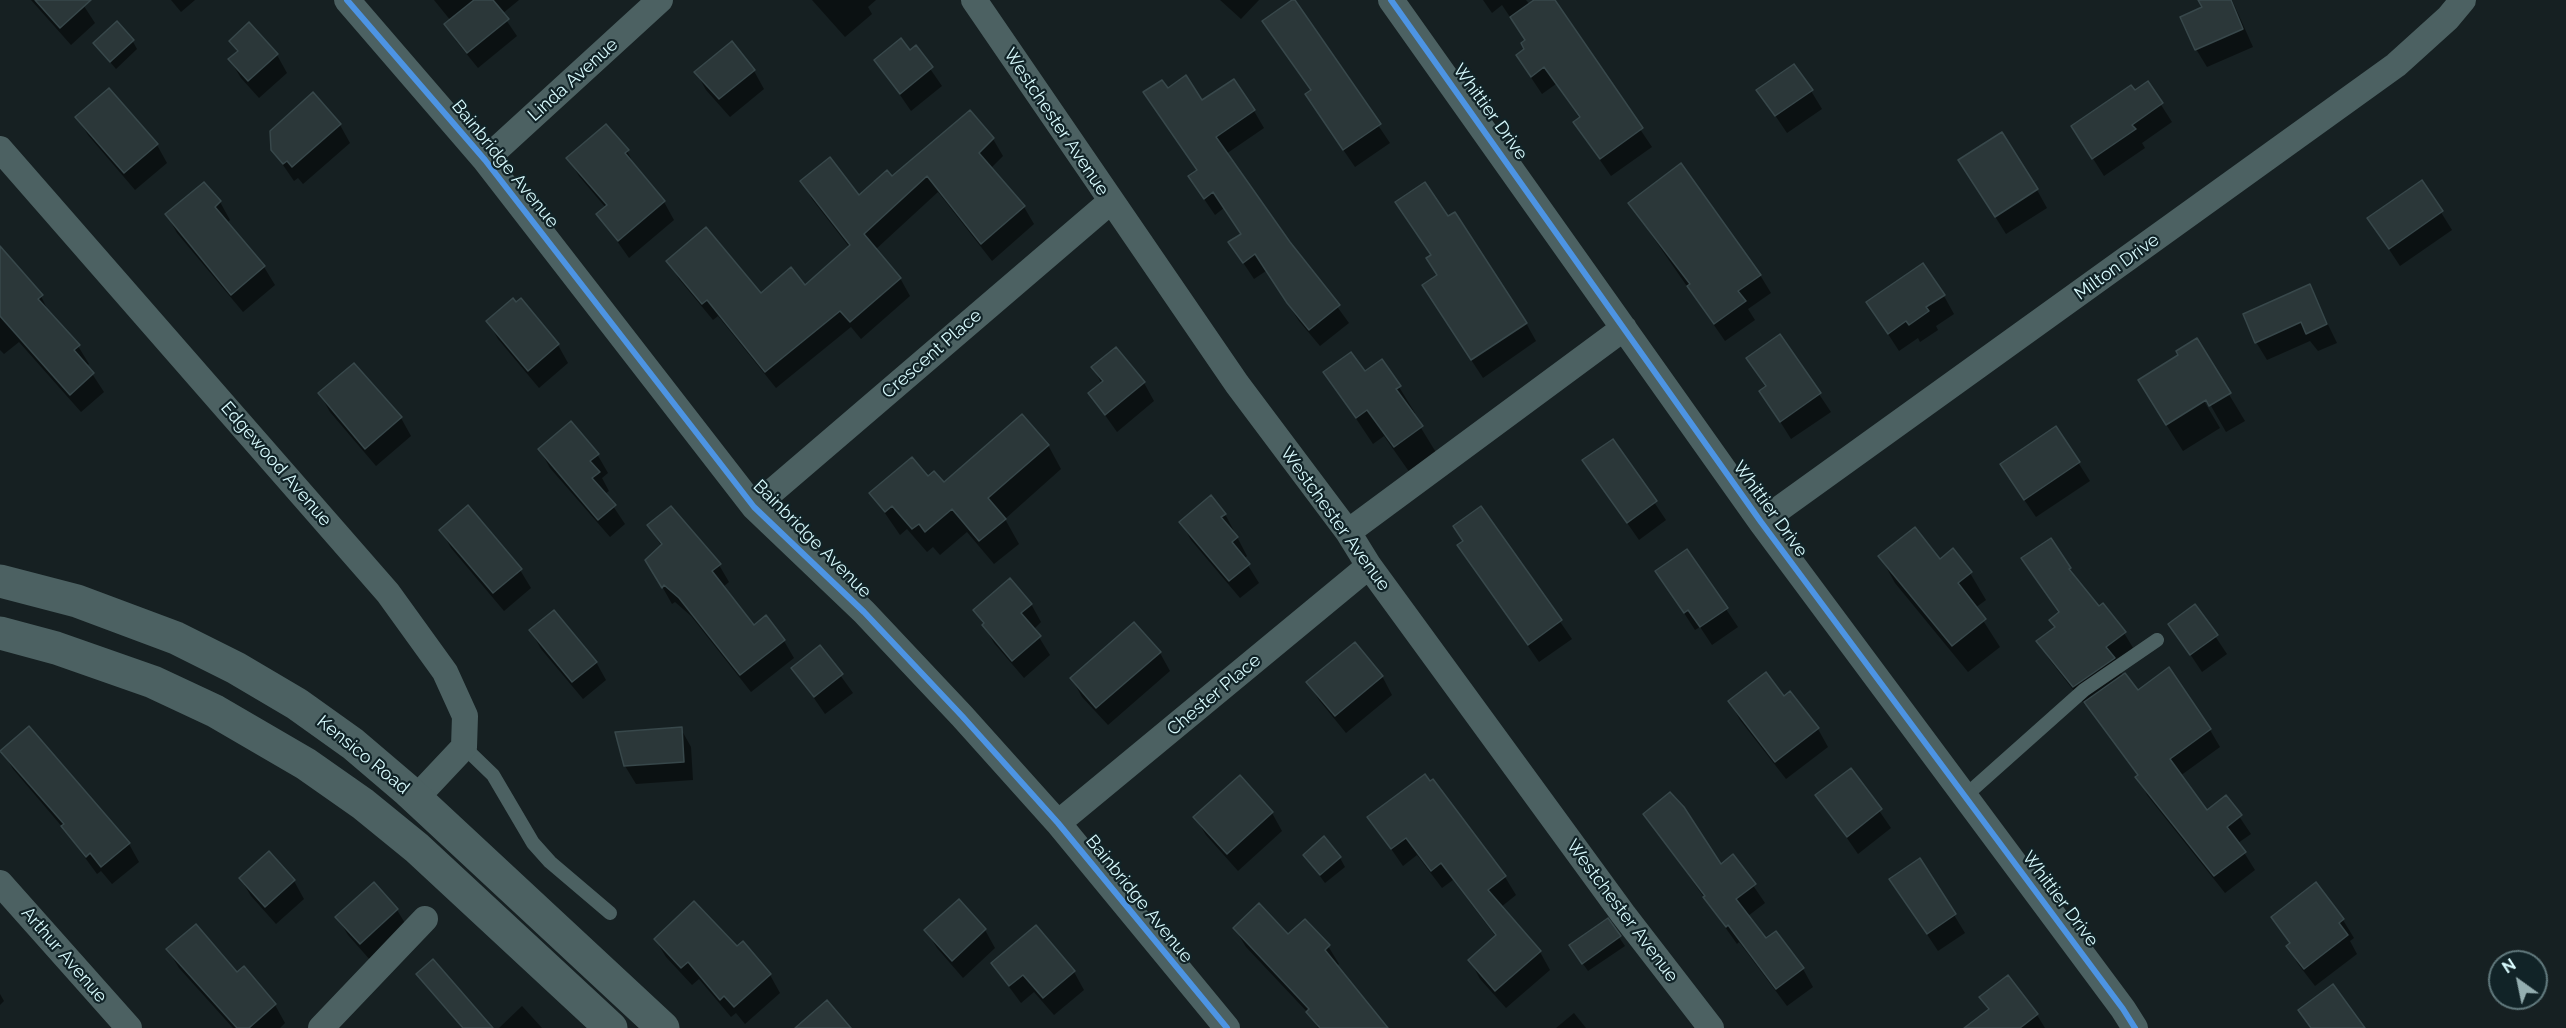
<!DOCTYPE html>
<style>
body{margin:0}
#map{position:relative;width:2566px;height:1028px;overflow:hidden;background:#162022;font-family:Raleway,sans-serif}
canvas{display:block}
.north{position:absolute;left:2488px;top:950px;width:60px;height:60px;box-sizing:border-box;background:#112327;border:2px solid #61797d;border-radius:50%;rotate:327deg;font-size:16px;font-weight:700;line-height:24px;text-align:center;color:#d8fafd}
.north::after{content:'';display:block;margin:auto;width:21px;height:27px;background:#94aeb0;clip-path:polygon(50% 0,100% 100%,50% 72%,0 100%)}
</style>
<div id="map">
<canvas width="2566" height="1028"></canvas>
<div class="north">N</div>
</div>
<script>
const g = document.querySelector('canvas').getContext('2d');
g.lineJoin = 'round';
function fill(path, color) {
  g.fillStyle = color;
  g.fill(path, 'evenodd');
}
function poly(rows) {
  const path = new Path2D();
  for (const r of rows) {
    path.moveTo(r[0], r[1]);
    for (let i = 2; i < r.length; i += 2) path.lineTo(r[i], r[i + 1]);
  }
  return path;
}
function stroke(path, color, width, dash) {
  g.strokeStyle = color;
  g.lineWidth = width;
  g.lineCap = dash ? 'butt' : 'round';
  g.setLineDash(dash || []);
  g.stroke(path);
}
function drawText(font, color, halo, rows, align = 'center') {
  g.font = font + ' Raleway,sans-serif';
  g.lineWidth = 4.5;
  g.setLineDash([]);
  g.textBaseline = 'middle';
  g.strokeStyle = halo;
  g.fillStyle = color;
  for (const [text, x, y, turn = 0] of rows) {
    g.save();
    g.translate(x, y);
    g.rotate((+turn || 0) * Math.PI / 180);
    g.textAlign = isNaN(turn) ? turn : align;
    if (halo) g.strokeText(text, 0, 0);
    g.fillText(text, 0, 0);
    g.restore();
  }
}
const shadow = poly([
 [31,0,80,0,95,23,71,45],
 [171,0,195,0,181,12],
 [434,0,519,0,502,14,517,36,478,68,456,41,446,25,451,21],
 [812,0,876,0,868,7,872,14,845,37],
 [1220,0,1259,0,1241,19],
 [1294,0,1390,143,1355,167,1318,113,1312,92,1264,21],
 [1483,0,1526,0,1530,5,1537,0,1553,0,1652,147,1611,176,1586,140,1575,122,1580,119,1556,84,1542,94,1528,73,1526,41,1502,5,1492,13],
 [2200,0,2232,0,2253,47,2207,67,2196,49,2204,8],
 [132,40,137,49,116,69,95,44],
 [231,41,277,55,287,73,259,98,241,78,230,60,238,53],
 [915,47,942,86,911,111,876,60,910,52],
 [754,71,764,89,730,117,706,90,696,72],
 [2147,83,2172,122,2142,143,2145,148,2104,176,2073,127],
 [1168,90,1202,102,1254,111,1264,128,1226,154,1349,323,1320,346,1299,321,1266,271,1254,279,1230,243,1242,235,1224,208,1215,215,1200,193,1198,172,1145,93],
 [1758,90,1811,91,1822,109,1787,133],
 [77,117,157,145,167,163,135,190,88,135],
 [340,125,350,143,303,184,298,178,294,181,272,149],
 [993,139,1003,156,991,168,1024,207,1034,224,992,261,938,192,875,250,900,278,910,296,861,339,851,327,776,388,718,316,713,320,679,279,668,261,761,295,805,287,850,248,812,199,802,181,859,198,891,178],
 [627,151,637,170,664,202,674,220,629,258,598,214,606,208,579,176,568,158],
 [1971,178,2037,190,2047,208,2006,234],
 [2422,182,2452,230,2400,266,2369,219],
 [204,184,220,202,230,220,227,223,264,267,275,285,243,312,177,233,167,215],
 [1630,204,1760,275,1771,293,1748,309,1755,320,1725,341],
 [0,263,41,296,50,315,78,346,89,364,87,366,104,392,81,412,19,342,4,354,0,350],
 [2309,286,2337,343,2318,351,2310,341,2267,360,2256,342],
 [1944,296,1954,314,1936,326,1938,330,1920,342,1918,338,1899,351,1868,303],
 [521,301,558,345,568,363,539,388,498,339,488,321],
 [1434,303,1526,323,1536,341,1483,378],
 [1780,336,1831,412,1791,439,1761,391,1766,388,1748,359],
 [2196,340,2245,421,2226,432,2207,399,2204,401,2220,428,2183,451,2155,407,2180,355],
 [354,365,401,418,411,436,376,466,330,412,320,394],
 [1093,368,1144,383,1154,401,1117,432,1090,394,1102,384],
 [1325,372,1364,374,1399,387,1415,413,1413,415,1437,454,1410,473,1384,436,1373,444],
 [2056,428,2090,481,2036,517,2012,482],
 [1613,441,1666,520,1639,540,1584,461],
 [1048,445,1061,469,1005,519,1019,544,994,564,967,532,940,555,933,547,927,552,907,529,900,535,871,493,928,478,944,485],
 [540,450,597,454,608,473,602,478,609,491,605,494,625,524,610,537,550,468],
 [1481,508,1572,639,1539,662,1459,546,1464,542,1455,527],
 [1225,514,1247,556,1244,559,1259,583,1240,598,1191,540,1181,522],
 [649,526,719,565,729,582,723,587,754,627,784,641,794,658,751,692,691,616,675,602,672,604,647,560,662,547],
 [441,530,520,570,531,588,504,611,451,548],
 [1687,551,1738,627,1712,645,1700,627,1695,630,1657,571],
 [1880,556,1939,561,1970,573,1986,600,1975,608,2000,647,1968,672,1895,583],
 [2023,559,2070,569,2098,608,2124,633,2135,651,2117,665,2123,676,2138,692,2185,692,2210,730,2220,747,2180,776,2207,812,2226,797,2251,834,2238,843,2255,870,2225,893,2147,795,2139,776,2087,703,2085,705,2049,659,2038,641,2056,629,2051,620,2059,614],
 [1031,604,1041,622,1034,629,1050,655,1024,678,994,643,975,610],
 [2195,606,2227,654,2202,672,2170,624],
 [531,631,596,662,606,680,583,699,541,649],
 [820,647,853,693,825,714,793,668],
 [1160,653,1170,671,1108,725,1082,697,1072,679],
 [1382,676,1392,695,1346,733,1319,700,1308,682],
 [1784,698,1818,729,1828,747,1786,779,1740,720,1730,702],
 [681,729,691,747,693,780,636,784,625,766],
 [2,751,129,844,139,862,112,884,101,871,97,874,64,829,13,769],
 [1851,770,1891,828,1858,854,1817,795],
 [1240,777,1272,813,1282,831,1238,871,1206,835,1195,817],
 [1432,781,1505,877,1516,895,1501,907,1540,952,1550,970,1506,1008,1480,979,1470,960,1496,937,1453,880,1442,888,1417,855,1403,866,1369,817],
 [1645,814,1720,866,1733,856,1765,903,1748,916,1766,940,1803,969,1813,987,1787,1006,1739,942,1737,944],
 [268,854,294,881,304,899,276,924,251,896,240,878],
 [1305,856,1340,858,1345,867,1325,883],
 [1891,880,1954,915,1965,933,1938,951],
 [374,884,397,910,408,928,371,961,348,935,337,917],
 [2316,884,2343,920,2354,938,2350,941,2357,954,2315,986,2298,964,2288,946,2290,944,2273,917],
 [959,901,985,930,995,948,963,978,937,948,926,930],
 [1607,920,1625,946,1588,971,1576,954],
 [1235,929,1328,946,1339,964,1336,967,1386,1028,1318,1028,1311,1016,1246,947],
 [655,939,737,948,770,975,780,993,745,1024,736,1013,731,1017,699,979,692,985,666,957],
 [168,950,237,974,243,968,275,1005,285,1023,280,1028,233,1028,179,968],
 [992,964,1074,972,1084,990,1054,1015,1034,992,1021,1003],
 [2008,977,2037,1015,2045,1028,1976,1028,1989,1011,1981,998],
 [0,994,4,1001,0,1005],
 [522,1006,542,1028,499,1028],
 [1574,1013,1586,1028,1556,1028]
]);
const building = poly([
 [35,0,91,0,60,28,35,0],
 [474,0,493,0,509,19,467,53,444,24,474,0],
 [1292,0,1295,0,1381,124,1343,150,1305,94,1311,90,1262,21,1292,0],
 [1534,0,1555,0,1643,128,1600,159,1573,122,1580,117,1544,67,1531,77,1516,55,1524,49,1521,43,1525,40,1510,17,1534,0],
 [2198,0,2231,0,2243,29,2195,50,2180,17,2202,7,2198,0],
 [117,21,134,40,110,62,93,43,117,21],
 [249,22,278,54,248,81,228,59,238,51,229,41,249,22],
 [901,38,910,50,916,45,933,67,900,94,874,60,901,38],
 [732,41,755,70,719,99,694,72,732,41],
 [1794,64,1813,90,1775,116,1756,90,1794,64],
 [1186,75,1202,100,1234,79,1255,110,1216,137,1290,242,1340,305,1309,330,1287,303,1255,254,1243,263,1228,242,1241,234,1213,192,1204,199,1188,176,1197,170,1143,92,1162,80,1168,88,1186,75],
 [2148,81,2163,103,2132,125,2136,129,2092,159,2071,126,2131,85,2135,90,2148,81],
 [109,88,158,144,124,173,75,117,109,88],
 [313,92,341,124,292,167,287,161,283,164,271,150,270,131,313,92],
 [970,110,994,138,979,153,1025,206,981,244,927,176,864,234,901,278,850,322,840,311,765,372,707,300,702,304,666,261,706,227,761,293,791,267,805,285,850,245,800,181,830,157,859,195,887,170,892,176,970,110],
 [606,124,629,150,625,153,665,201,618,241,596,214,607,205,566,158,606,124],
 [2002,132,2038,189,1995,217,1958,160,2002,132],
 [1681,163,1761,275,1738,291,1746,301,1714,324,1687,286,1690,284,1628,203,1681,163],
 [2422,180,2443,211,2389,249,2367,218,2422,180],
 [204,182,221,201,215,207,265,266,231,295,165,214,204,182],
 [1425,182,1448,216,1455,212,1527,323,1471,360,1422,285,1437,275,1426,258,1431,255,1395,202,1425,182],
 [0,246,43,295,38,299,80,345,74,350,94,373,70,395,0,316,0,246],
 [1923,263,1945,295,1926,307,1929,311,1909,325,1906,321,1888,334,1866,302,1923,263],
 [2310,284,2327,324,2306,334,2301,322,2255,343,2243,314,2310,284],
 [513,298,516,302,521,298,559,344,528,371,486,321,513,298],
 [1780,334,1821,393,1780,422,1759,391,1766,386,1746,358,1780,334],
 [2197,338,2231,393,2209,406,2206,400,2166,425,2138,380,2178,355,2176,351,2197,338],
 [1116,347,1145,382,1105,415,1088,393,1103,381,1091,367,1116,347],
 [1351,352,1365,371,1382,359,1401,386,1396,389,1423,426,1394,447,1367,410,1356,418,1323,372,1351,352],
 [354,363,402,417,365,449,318,393,354,363],
 [1022,414,1049,445,988,498,1006,519,979,541,952,509,925,532,919,524,912,529,892,506,885,512,869,493,912,457,928,476,934,471,944,482,1022,414],
 [571,421,599,454,590,461,600,472,592,478,616,505,598,520,538,449,571,421],
 [2056,426,2080,462,2024,500,2000,464,2056,426],
 [1613,439,1657,501,1627,523,1582,460,1613,439],
 [1211,495,1226,514,1221,517,1238,537,1232,542,1250,564,1229,581,1179,522,1211,495],
 [468,505,522,569,493,593,439,530,468,505],
 [671,506,721,564,712,571,754,625,766,615,785,640,740,675,679,598,664,585,662,588,645,560,662,544,647,525,671,506],
 [1481,506,1562,620,1528,645,1457,545,1463,541,1453,526,1481,506],
 [1915,527,1940,559,1953,548,1972,572,1958,583,1986,619,1952,646,1878,556,1915,527],
 [2051,538,2071,568,2069,569,2099,606,2103,603,2126,632,2106,647,2115,658,2073,687,2036,641,2055,627,2049,620,2059,612,2021,558,2051,538],
 [1687,549,1728,608,1700,627,1688,610,1684,613,1655,571,1687,549],
 [1010,578,1032,604,1021,613,1041,636,1012,661,982,625,984,623,973,610,1010,578],
 [2195,604,2218,635,2190,655,2168,624,2195,604],
 [554,610,597,662,572,682,529,630,554,610],
 [1134,622,1161,652,1096,708,1070,678,1134,622],
 [1355,642,1383,676,1335,716,1306,682,1355,642],
 [820,645,843,674,814,697,791,668,820,645],
 [2169,667,2211,729,2170,759,2207,810,2226,795,2242,815,2227,827,2246,852,2214,876,2135,777,2138,775,2084,702,2125,673,2138,690,2169,667],
 [1766,672,1784,696,1790,691,1819,728,1775,762,1728,701,1766,672],
 [29,726,130,843,101,867,90,853,86,857,61,826,64,824,0,751,29,726],
 [682,727,684,762,624,766,615,732,682,727],
 [1851,768,1882,809,1847,837,1815,795,1851,768],
 [1425,774,1430,781,1433,779,1506,876,1488,890,1541,951,1495,991,1468,960,1496,935,1441,863,1431,871,1406,838,1391,849,1367,817,1425,774],
 [1240,775,1273,812,1227,854,1193,817,1240,775],
 [1670,792,1684,807,1721,864,1733,854,1756,884,1736,899,1766,938,1776,931,1804,968,1776,989,1728,925,1726,927,1703,897,1705,896,1643,814,1670,792],
 [1324,836,1341,857,1320,875,1303,855,1324,836],
 [269,851,295,880,265,907,239,878,269,851],
 [1920,858,1956,914,1927,934,1889,879,1920,858],
 [374,882,398,909,360,944,335,917,374,882],
 [2316,882,2344,919,2339,923,2348,935,2304,969,2286,946,2290,943,2271,917,2316,882],
 [959,899,986,929,952,961,924,930,959,899],
 [694,901,737,946,743,941,771,974,734,1007,724,996,720,1000,688,962,681,968,654,939,694,901],
 [1259,903,1288,934,1305,919,1330,945,1325,950,1388,1028,1320,1028,1306,1012,1309,1009,1233,928,1259,903],
 [1608,918,1621,936,1582,964,1569,945,1608,918],
 [196,924,237,972,244,966,276,1004,249,1028,237,1028,166,949,196,924],
 [1036,925,1075,971,1043,998,1023,975,1009,986,991,963,1036,925],
 [433,959,493,1028,463,1028,416,974,433,959],
 [2008,975,2038,1014,2020,1028,1964,1028,1989,1009,1979,997,2008,975],
 [2333,984,2365,1028,2311,1028,2298,1010,2333,984],
 [827,1000,851,1028,795,1028,827,1000]
]);
const service = poly([
 [464,747,493,775,533,843,550,862,610,913],
 [1965,796,2084,690,2157,640]
]);
const minor = poly([
 [347,0,485,160,754,507,864,612,962,716,1058,823,1227,1028],
 [974,0,1237,384,1348,532,1369,566,1623,914,1711,1028],
 [1391,0,1761,522,2123,1009,2135,1028],
 [0,149,388,593,445,672,465,716,464,747,416,798],
 [485,160,660,0],
 [754,507,1110,202],
 [1761,522,2396,65,2448,18,2463,0],
 [1348,532,1624,328],
 [1058,823,1369,566],
 [0,883,129,1028],
 [321,1028,425,919]
]);
const tertiary = poly([
 [0,581,77,601,176,638,236,668,297,704,353,744,407,790,663,1028],
 [0,633,56,648,153,682,215,711,306,764,363,804,417,848,611,1028]
]);
const cycleway = poly([
 [347,0,485,160,754,507,864,612,962,716,1058,823,1227,1028],
 [1391,0,1761,522,2123,1009,2135,1028]
]);
const streetNames = [
 ["Linda Avenue",573,80,-42],
 ["Whittier Drive",1490,112,54],
 ["Westchester Avenue",1056,122,56],
 ["Bainbridge Avenue",505,164,51],
 ["Milton Drive",2117,267,-36],
 ["Crescent Place",932,354,-41],
 ["Edgewood Avenue",276,464,49],
 ["Whittier Drive",1770,509,54],
 ["Westchester Avenue",1335,519,54],
 ["Bainbridge Avenue",812,539,45],
 ["Chester Place",1214,695,-40],
 ["Kensico Road",363,755,39],
 ["Bainbridge Avenue",1139,899,51],
 ["Whittier Drive",2060,899,53],
 ["Westchester Avenue",1622,911,53],
 ["Arthur Avenue",64,955,49]
];
fill(shadow, '#0007');
fill(building, '#2b3739');
stroke(building, '#38484b', 1.5);
stroke(service, '#4c6162', 14);
stroke(minor, '#4c6162', 26);
stroke(tertiary, '#4c6162', 33);
stroke(cycleway, '#4d94e3', 6);
drawText('18px', '#d8fafd', '#112327', streetNames);
</script>
